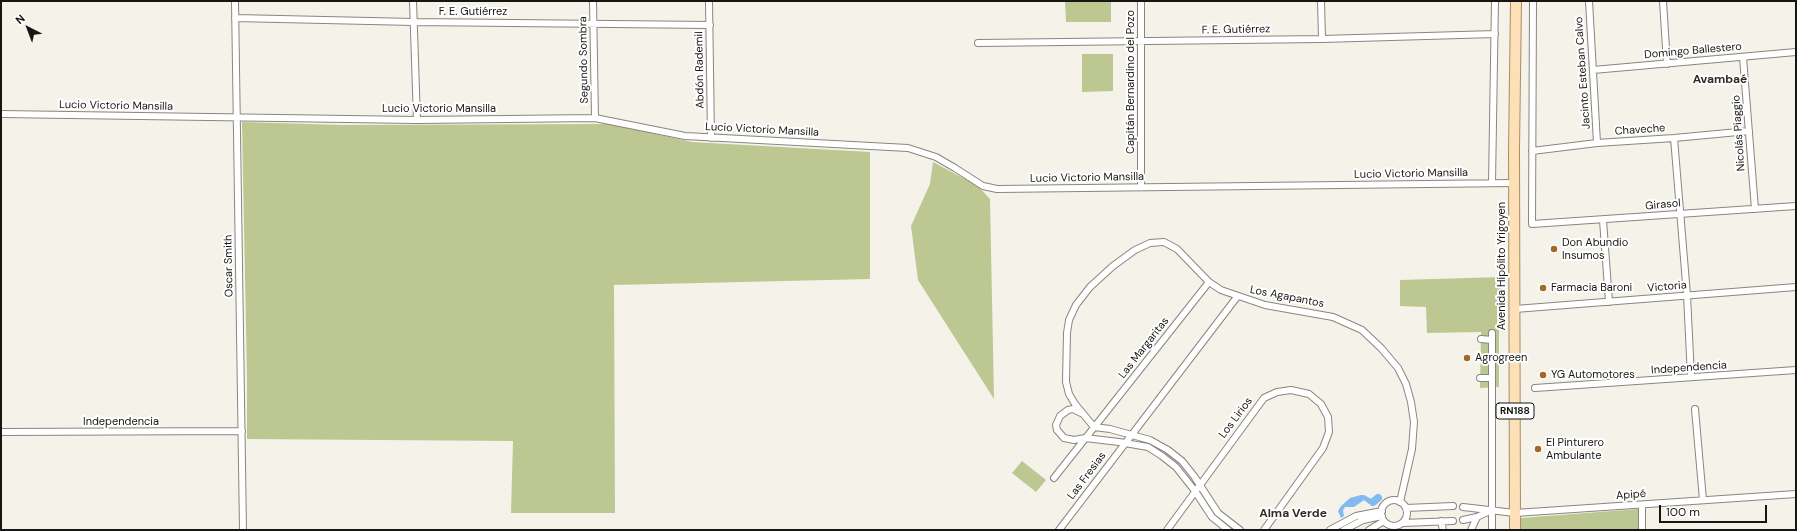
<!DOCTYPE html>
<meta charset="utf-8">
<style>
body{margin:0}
#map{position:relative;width:1797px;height:531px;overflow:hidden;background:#f5f2ea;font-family:"DM Sans",sans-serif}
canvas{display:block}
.frame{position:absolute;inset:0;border:2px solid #171614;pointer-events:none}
.north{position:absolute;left:8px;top:8px;width:40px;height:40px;-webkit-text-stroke:3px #fff;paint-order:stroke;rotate:318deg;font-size:11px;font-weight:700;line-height:16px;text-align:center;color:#171614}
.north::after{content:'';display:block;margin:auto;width:14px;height:18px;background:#171614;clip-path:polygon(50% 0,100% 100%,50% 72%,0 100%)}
.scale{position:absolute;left:1659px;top:505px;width:108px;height:18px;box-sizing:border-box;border:2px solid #171614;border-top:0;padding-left:5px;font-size:12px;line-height:14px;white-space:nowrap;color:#171614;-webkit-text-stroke:3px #fff;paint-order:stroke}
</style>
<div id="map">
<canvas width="1797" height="531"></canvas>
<div class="frame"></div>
<div class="north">N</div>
<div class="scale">100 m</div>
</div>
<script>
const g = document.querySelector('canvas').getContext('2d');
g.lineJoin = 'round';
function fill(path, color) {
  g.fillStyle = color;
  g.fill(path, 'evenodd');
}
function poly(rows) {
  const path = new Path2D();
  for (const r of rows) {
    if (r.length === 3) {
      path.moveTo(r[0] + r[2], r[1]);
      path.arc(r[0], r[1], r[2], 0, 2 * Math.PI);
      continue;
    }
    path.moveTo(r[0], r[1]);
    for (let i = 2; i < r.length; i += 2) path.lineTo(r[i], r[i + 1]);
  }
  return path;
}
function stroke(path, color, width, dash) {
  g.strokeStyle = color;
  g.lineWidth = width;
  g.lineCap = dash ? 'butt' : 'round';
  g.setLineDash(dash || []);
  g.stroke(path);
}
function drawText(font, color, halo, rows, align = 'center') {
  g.font = font + ' "DM Sans",sans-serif';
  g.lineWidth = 4;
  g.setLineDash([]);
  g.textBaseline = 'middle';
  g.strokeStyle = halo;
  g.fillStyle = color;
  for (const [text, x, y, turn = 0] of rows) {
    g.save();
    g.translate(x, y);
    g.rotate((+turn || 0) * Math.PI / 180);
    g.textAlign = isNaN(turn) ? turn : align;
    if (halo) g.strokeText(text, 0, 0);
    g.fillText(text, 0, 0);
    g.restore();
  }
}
const green = poly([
 [1065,1,1111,1,1111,22,1066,22],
 [1082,54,1113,54,1113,91,1082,92],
 [242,122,343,125,610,124,692,142,870,152,870,279,614,285,615,513,511,513,513,441,247,439,247,378],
 [933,162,978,186,990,199,994,399,918,280,911,226,930,184],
 [1504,277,1504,286,1499,295,1499,387,1480,388,1481,332,1427,333,1426,307,1400,306,1400,280],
 [1022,461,1046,480,1036,492,1012,473],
 [1638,509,1638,530,1521,530,1521,518]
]);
const water = poly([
 [1361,495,1364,495,1373,500,1373,503,1369,504,1364,500,1354,507,1345,507,1343,510,1344,516,1341,518,1338,511,1341,506,1350,498]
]);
const canal = poly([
 [1373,502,1378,498]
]);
const street = poly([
 [235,1,243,530],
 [413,1,417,120],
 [593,1,595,118],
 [709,1,711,138],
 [1321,1,1322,39],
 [1533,1,1532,224,1796,206],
 [1589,1,1597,143],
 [1663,1,1667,64],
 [235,18,414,22,710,25],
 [978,43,1322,39,1495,34],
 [1743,57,1755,209],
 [1593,70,1796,52],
 [1,114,417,120,595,118,685,136,908,148,936,157,955,168,983,186,997,189,1514,183],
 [1674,138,1687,295,1691,377],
 [1532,151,1597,143,1674,138,1749,131],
 [1492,183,1495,1],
 [1141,187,1141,1],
 [1603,220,1609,302],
 [1515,309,1796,287],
 [1481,339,1492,340],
 [1480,378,1492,378],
 [1535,388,1796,370],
 [1695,409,1703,500],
 [1081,413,1073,409,1068,410,1060,416,1056,425,1057,430,1064,438,1074,440,1085,438,1119,442,1148,447,1162,456,1176,467,1195,491,1212,517,1228,530],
 [1,432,242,431],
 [1054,478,1209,282],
 [1394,513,13],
 [1642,505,1642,530],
 [1463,507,1515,513,1796,494],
 [1406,508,1453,506],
 [1463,520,1477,517,1492,510],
 [1441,521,1443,530],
 [1403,523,1453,521],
 [1059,530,1237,297],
 [1167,530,1264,398,1277,392,1291,390,1309,394,1321,404,1328,417,1329,432,1323,448,1264,530],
 [1240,530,1218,513,1194,476,1182,461,1168,450,1150,440,1110,429,1094,427,1075,404,1069,394,1066,382,1067,333,1069,320,1076,305,1090,287,1113,266,1135,250,1150,243,1164,242,1177,249,1209,282,1221,290,1265,305,1333,317,1362,330,1381,348,1398,368,1406,384,1411,402,1414,422,1412,449,1400,502],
 [1330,530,1356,516,1382,511],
 [1344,530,1363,520,1382,516],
 [1369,530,1384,521],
 [1471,530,1477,517],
 [1492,530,1492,333]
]);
const primary = poly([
 [1515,530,1514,150,1516,1]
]);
const markers = [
 [1554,249,4,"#a26a26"],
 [1543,288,4,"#a26a26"],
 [1467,358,4,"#a26a26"],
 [1543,375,4,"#a26a26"],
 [1538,449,4,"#a26a26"]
];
const shields = [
 [1515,411,38]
];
const shieldNames = [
 ["RN188",1515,411]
];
const streetNames = [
 ["F. E. Gutiérrez",473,12],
 ["F. E. Gutiérrez",1236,30,-1],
 ["Domingo Ballestero",1693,51,-5],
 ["Segundo Sombra",584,60,-91],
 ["Abdón Rademil",700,70,-91],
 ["Jacinto Esteban Calvo",1583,73,-94],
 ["Capitán Bernardino del Pozo",1131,82,-90],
 ["Lucio Victorio Mansilla",116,106,1],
 ["Lucio Victorio Mansilla",439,109],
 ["Lucio Victorio Mansilla",762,130,3],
 ["Chaveche",1640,130,-4],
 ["Nicolás Piaggio",1739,133,-94],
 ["Lucio Victorio Mansilla",1411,174,-1],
 ["Lucio Victorio Mansilla",1087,178,-1],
 ["Girasol",1663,205,-5],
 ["Oscar Smith",229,266,-91],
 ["Avenida Hipólito Yrigoyen",1502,266,-90],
 ["Victoria",1667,287,-5],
 ["Los Agapantos",1287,297,11],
 ["Las Margaritas",1144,348,-52],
 ["Independencia",1689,368,-4],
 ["Los Lirios",1236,418,-53],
 ["Independencia",121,422],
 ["Las Fresias",1087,476,-53],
 ["Apipé",1631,495,-4]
];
const poiNames = [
 ["Don Abundio",1562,243],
 ["Insumos",1562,256],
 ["Farmacia Baroni",1551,288],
 ["Agrogreen",1475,358],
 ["YG Automotores",1551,375],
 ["El Pinturero",1546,443],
 ["Ambulante",1546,456]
];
const neighbourhoodNames = [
 ["Avambaé",1720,80],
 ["Alma Verde",1293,514]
];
fill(green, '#bdc791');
fill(water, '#82b9f0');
stroke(canal, '#82b9f0', 8);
stroke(street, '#89867f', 8);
stroke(primary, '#ab8c5f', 12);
stroke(street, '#fff', 6);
stroke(primary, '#fde0b7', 10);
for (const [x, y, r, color] of markers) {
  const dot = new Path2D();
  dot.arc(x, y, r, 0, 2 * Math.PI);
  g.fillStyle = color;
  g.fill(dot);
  stroke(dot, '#fff', 1.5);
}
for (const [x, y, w] of shields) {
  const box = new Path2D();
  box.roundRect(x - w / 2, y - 8, w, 16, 3);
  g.fillStyle = '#fff';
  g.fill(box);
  stroke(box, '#171614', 1);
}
drawText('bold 10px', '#171614', null, shieldNames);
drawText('11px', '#171614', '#fff', streetNames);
drawText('11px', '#171614', '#fff', poiNames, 'left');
drawText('bold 12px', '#2f2c26', '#fff', neighbourhoodNames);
</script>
